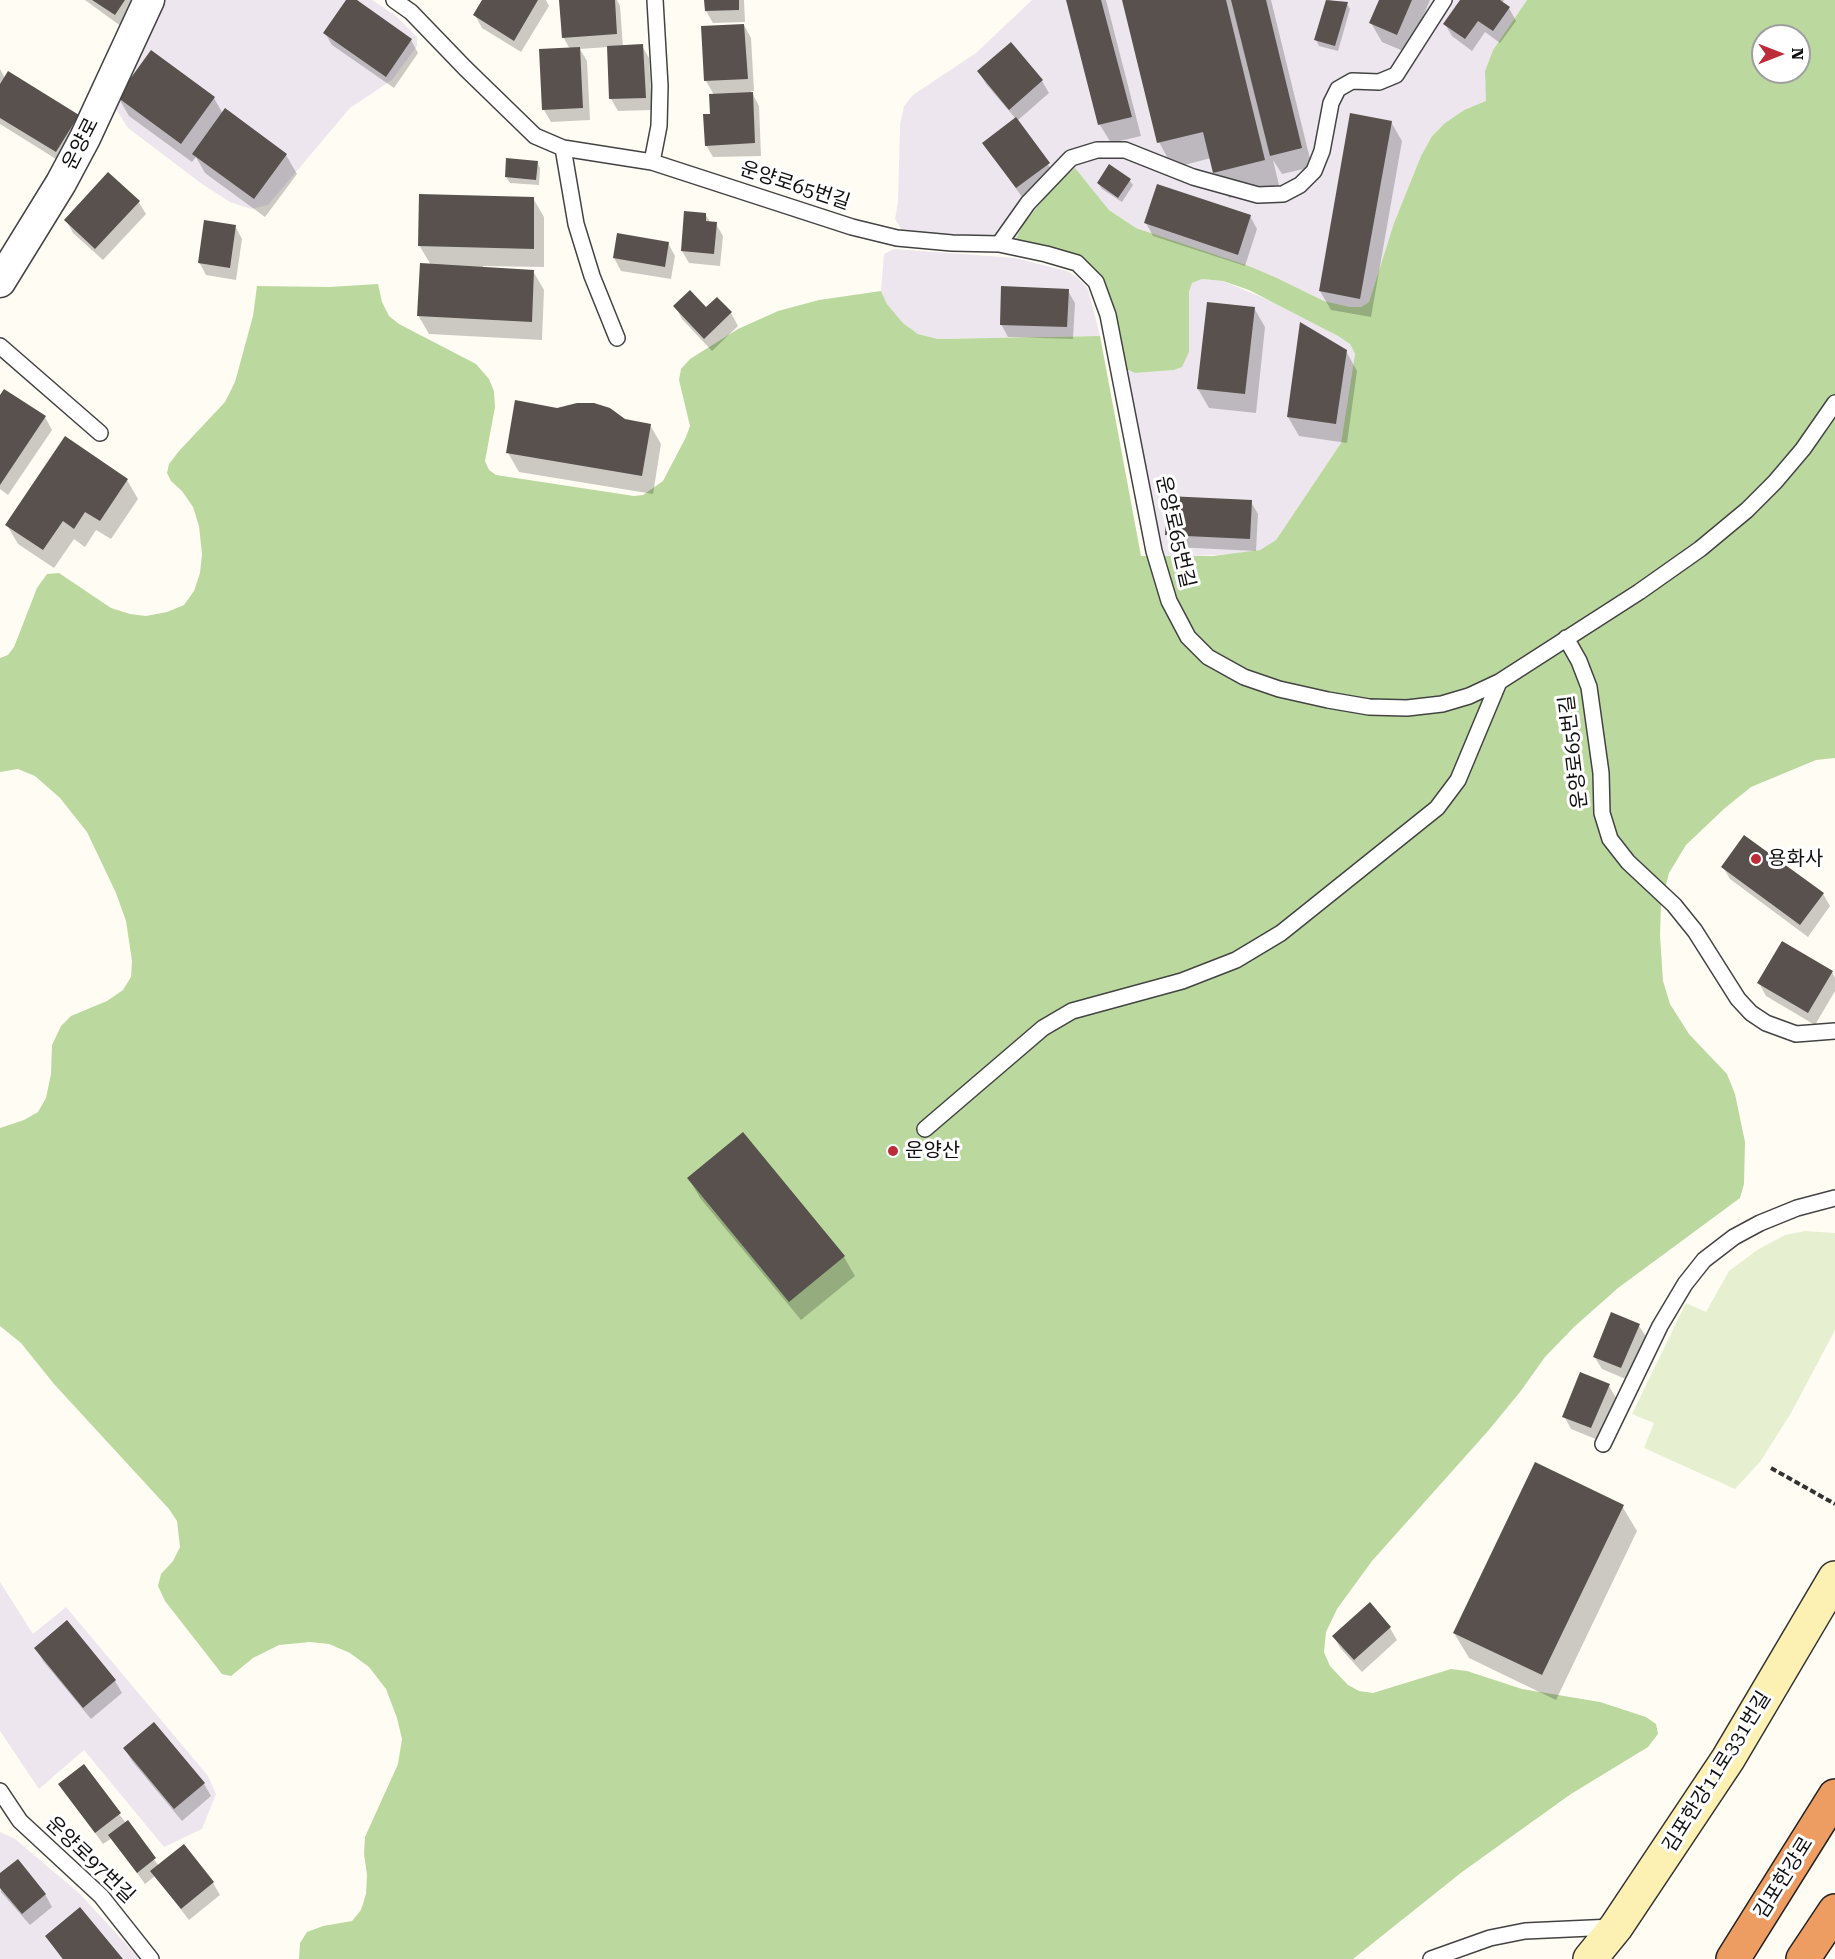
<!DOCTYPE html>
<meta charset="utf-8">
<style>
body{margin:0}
#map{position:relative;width:1835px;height:1959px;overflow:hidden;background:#fffcf4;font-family:"Roboto Serif",serif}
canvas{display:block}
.north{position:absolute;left:1751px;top:24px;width:60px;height:60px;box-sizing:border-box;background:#fff;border:2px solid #9f9f9f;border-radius:50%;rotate:90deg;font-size:16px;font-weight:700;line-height:24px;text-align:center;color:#101010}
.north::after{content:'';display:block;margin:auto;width:21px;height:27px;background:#bc2c39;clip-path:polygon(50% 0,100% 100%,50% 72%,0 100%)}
</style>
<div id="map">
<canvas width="1835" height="1959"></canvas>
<div class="north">N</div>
</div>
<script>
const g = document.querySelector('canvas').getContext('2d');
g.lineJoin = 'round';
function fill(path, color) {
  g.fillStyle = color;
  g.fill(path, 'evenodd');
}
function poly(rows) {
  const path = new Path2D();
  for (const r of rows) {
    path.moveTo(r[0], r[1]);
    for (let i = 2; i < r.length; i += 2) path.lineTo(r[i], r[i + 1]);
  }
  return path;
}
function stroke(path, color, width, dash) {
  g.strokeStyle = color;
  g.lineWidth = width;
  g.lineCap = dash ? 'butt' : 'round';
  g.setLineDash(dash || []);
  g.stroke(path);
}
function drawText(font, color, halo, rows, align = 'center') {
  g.font = font + ' "Roboto Serif","Noto Sans KR",serif';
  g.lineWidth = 6;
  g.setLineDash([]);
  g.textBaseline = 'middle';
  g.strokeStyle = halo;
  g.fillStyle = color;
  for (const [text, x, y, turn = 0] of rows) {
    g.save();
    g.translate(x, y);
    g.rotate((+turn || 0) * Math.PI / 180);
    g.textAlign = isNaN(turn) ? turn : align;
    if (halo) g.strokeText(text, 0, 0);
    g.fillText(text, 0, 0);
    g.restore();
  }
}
const industrial = poly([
 [164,0,372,0,395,15,417,37,417,46,392,80,350,108,268,205,251,209,230,202,202,184,128,128,114,106,132,55],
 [1032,0,1527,0,1493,50,1485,71,1487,101,1464,110,1445,123,1432,136,1421,156,1394,223,1369,302,1361,307,1350,307,1324,301,1277,278,1249,266,1136,228,1109,210,1075,169,1053,187,1022,226,1016,239,918,234,902,230,895,219,898,203,900,125,904,106,913,95,976,53],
 [894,249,1015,258,1067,271,1078,278,1088,289,1100,336,938,339,918,334,903,323,887,304,881,291,884,254],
 [1202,279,1223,281,1273,302,1338,336,1350,344,1355,354,1341,443,1276,540,1260,550,1241,554,1164,557,1126,369,1135,373,1174,370,1189,352,1189,292,1192,283],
 [0,1582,33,1634,66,1607,193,1758,208,1776,216,1794,202,1829,164,1847,84,1750,39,1789,0,1731],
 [0,1832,15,1839,79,1893,140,1959,0,1959]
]);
const forest = poly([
 [1527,0,1835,0,1835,758,1816,760,1751,787,1725,808,1686,845,1669,873,1661,905,1660,935,1663,981,1670,1004,1689,1034,1727,1074,1735,1094,1745,1142,1744,1184,1740,1198,1618,1288,1574,1327,1545,1357,1520,1392,1488,1431,1372,1561,1337,1609,1326,1632,1324,1652,1330,1666,1348,1685,1359,1691,1373,1693,1451,1669,1467,1671,1522,1689,1600,1702,1646,1717,1656,1724,1658,1734,1648,1747,1571,1794,1462,1872,1353,1959,299,1959,300,1943,307,1932,323,1926,352,1921,361,1910,366,1894,367,1875,364,1854,365,1837,398,1764,402,1739,397,1718,386,1689,369,1667,350,1653,329,1644,310,1642,279,1645,253,1658,231,1676,222,1674,165,1601,158,1586,161,1574,173,1561,180,1547,177,1521,169,1509,54,1384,21,1343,0,1326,0,1128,24,1120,38,1112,46,1098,51,1074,52,1045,61,1026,71,1016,107,1001,123,990,131,977,132,961,126,921,116,893,87,832,60,798,35,776,18,769,0,772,0,658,8,655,14,647,37,588,47,574,59,573,111,608,130,614,146,616,167,612,184,605,194,591,200,573,202,554,199,526,193,507,182,491,171,481,167,473,169,464,179,451,225,402,235,382,253,316,257,286,329,287,378,284,382,302,389,316,399,324,476,364,489,379,494,391,495,407,485,461,489,470,496,475,634,496,643,495,663,481,686,437,690,426,679,380,681,369,690,359,738,329,778,311,819,300,881,291,887,304,903,323,918,334,938,339,1100,336,1141,556,1213,556,1260,550,1276,540,1341,443,1355,354,1350,344,1338,336,1249,290,1223,281,1202,279,1192,283,1189,292,1189,352,1182,367,1174,370,1135,373,1126,369,1113,305,1104,282,1089,264,1076,256,1058,249,1016,239,1022,226,1053,187,1075,168,1109,210,1136,228,1249,266,1277,278,1324,301,1350,307,1361,307,1369,302,1394,223,1421,156,1432,136,1445,123,1464,110,1486,101,1485,71,1493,50],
 [1763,36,1799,36,1799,72,1763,72]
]);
const pitch = poly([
 [1805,1231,1835,1233,1835,1330,1791,1413,1760,1462,1735,1489,1644,1448,1654,1423,1632,1414,1686,1303,1706,1312,1729,1271,1757,1250,1785,1235]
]);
const shadow = poly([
 [85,0,140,0,122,27],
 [348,0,354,0,411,40,418,53,394,88,332,45,325,33],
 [484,0,546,0,549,6,521,52,482,28,475,15],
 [560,0,617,0,620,6,623,47,642,46,649,58,652,110,618,111,611,99,608,47,580,49,587,61,590,120,551,122,544,110,570,49,563,37],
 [706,0,744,0,745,22,713,23,706,11],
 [1067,0,1106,0,1141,136,1111,143,1100,125],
 [1123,0,1271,0,1312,167,1282,174,1273,160,1279,185,1229,198,1215,173,1211,158,1173,168,1159,142],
 [1328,0,1347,4,1350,9,1338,51,1319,46,1316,40],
 [1380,0,1430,0,1408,53,1382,42,1371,23],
 [1462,0,1504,0,1502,3,1509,8,1516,21,1500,43,1485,32,1472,51,1452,36,1445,24],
 [744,25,751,38,754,91,751,91,759,106,761,156,713,157,706,145,714,95,706,81,702,28],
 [0,69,5,78,78,116,85,129,64,164,0,124],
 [979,72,1042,81,1049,93,1017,121,1056,176,1024,200,984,143,1016,119,986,84],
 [118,97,214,98,223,114,286,155,297,174,265,217,205,173,196,157,192,162,129,116],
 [1391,122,1402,141,1371,317,1331,310,1320,291],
 [537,162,540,168,539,185,510,183,506,177],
 [1129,180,1133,185,1122,202,1102,189,1098,183],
 [533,198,544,217,544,267,483,266,483,268,533,271,544,290,542,340,429,334,418,315,431,265,419,245],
 [138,201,146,214,103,260,73,233,66,220],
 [705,214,711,223,716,224,723,236,720,266,689,263,682,251],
 [1250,216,1257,229,1245,266,1153,236,1146,223],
 [235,226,242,239,236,280,206,275,199,262],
 [668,243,675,256,671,279,621,271,614,258],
 [1068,291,1075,303,1073,339,1008,337,1001,324],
 [717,299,731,313,738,326,712,351,682,319,675,306,706,309],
 [1254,308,1265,327,1256,413,1209,408,1198,389],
 [1301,325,1346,351,1357,371,1347,443,1299,436,1288,417],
 [0,398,45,417,52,430,8,495,0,489],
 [650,425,661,444,653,494,519,472,508,453],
 [127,480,138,499,111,539,96,530,85,547,74,539,54,568,18,544,7,525],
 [1251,502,1258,514,1256,551,1174,547,1166,534],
 [1723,867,1823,894,1830,906,1808,937,1730,879],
 [1832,972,1835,978,1835,991,1815,1025,1766,996,1759,983],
 [689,1179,844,1257,855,1276,801,1320,700,1198],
 [1612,1314,1639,1326,1647,1338,1628,1380,1602,1369,1594,1356],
 [1609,1386,1616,1398,1598,1440,1571,1429,1564,1416],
 [1622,1506,1637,1531,1556,1700,1469,1658,1454,1633],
 [1390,1628,1397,1640,1362,1672,1341,1649,1334,1637],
 [36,1648,115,1681,122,1693,91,1719,43,1661],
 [154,1724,204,1784,211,1796,182,1821,132,1761,125,1749],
 [60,1784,119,1814,159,1866,213,1883,220,1895,189,1920,155,1876,145,1884,112,1838,103,1844],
 [0,1875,45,1894,52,1907,30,1925,1,1892],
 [47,1937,121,1959,62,1959]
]);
const building = poly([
 [92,0,125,0,115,15],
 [346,0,357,0,412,39,386,77,323,33],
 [482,0,538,0,514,41,473,15],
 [559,0,615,0,617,34,562,38],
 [704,0,739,0,739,10,705,11],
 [1066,0,1101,0,1132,117,1098,125],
 [1122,0,1226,0,1265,160,1213,173,1203,132,1157,143],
 [1231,0,1266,0,1302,148,1270,156],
 [1326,0,1348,2,1335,46,1314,40],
 [1379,0,1412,0,1397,35,1369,23],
 [1460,0,1500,0,1510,7,1493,31,1478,21,1465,39,1443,24],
 [744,24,748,79,704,81,701,26],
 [1011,42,1043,80,1009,110,977,71],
 [643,44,646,98,609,99,607,46],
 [580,47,583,108,542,110,539,49],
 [151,50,215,97,181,144,117,97],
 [8,71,79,115,56,152,0,118,0,84],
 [753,92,755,143,705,146,703,114,710,114,709,94],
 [225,108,287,154,254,199,192,154],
 [1350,113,1392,121,1360,299,1319,291],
 [1016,117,1050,163,1016,188,982,143],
 [506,158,538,161,536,180,505,177],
 [1109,164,1131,179,1118,198,1097,183],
 [108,172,140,201,95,249,64,220],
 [1157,184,1251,215,1238,255,1144,223],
 [419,194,534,197,534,249,418,246],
 [684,211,706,213,706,221,717,222,714,254,681,251],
 [204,220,236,225,230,268,198,263],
 [617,233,669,242,665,267,613,258],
 [420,263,534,270,532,322,417,316],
 [1001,286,1069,289,1067,327,1000,325],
 [690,290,706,307,717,297,732,312,704,339,673,306],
 [1207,302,1255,307,1245,394,1197,389],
 [1300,322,1347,350,1336,424,1287,417],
 [4,389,46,416,0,485,0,395],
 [515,400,557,408,577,403,594,403,610,408,625,419,651,424,642,476,506,453],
 [65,436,128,479,100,521,85,512,74,529,63,521,43,550,5,525],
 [1167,496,1252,500,1250,539,1165,535],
 [1744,835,1824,893,1800,925,1721,867],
 [1782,941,1833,971,1808,1013,1757,983],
 [743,1132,845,1256,789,1302,687,1178],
 [1611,1312,1640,1324,1621,1368,1593,1357],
 [1580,1372,1610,1384,1591,1428,1562,1417],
 [1535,1462,1624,1505,1542,1675,1453,1633],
 [1370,1602,1391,1627,1354,1660,1332,1636],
 [67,1620,116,1680,83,1708,34,1648],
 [154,1722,205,1783,174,1809,123,1748],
 [84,1764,121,1813,95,1833,58,1784],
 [128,1820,156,1858,137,1873,108,1835],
 [184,1844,214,1882,181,1909,150,1871],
 [18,1859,46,1894,22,1914,0,1888,0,1873],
 [80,1907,123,1959,63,1959,45,1936]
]);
const path = poly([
 [1771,1468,1835,1504]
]);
const lane = poly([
 [394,0,411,12,465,68,535,136,563,148,652,162,852,227,897,238,952,243,999,244,1046,254,1077,263,1096,282,1108,315,1154,551,1169,601,1188,637,1208,657,1244,677,1279,689,1328,700,1369,707,1407,708,1442,704,1469,696,1499,682,1639,592,1700,549,1747,510,1775,482,1803,449,1835,403],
 [563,148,576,224,592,276,617,338],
 [652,162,659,126,660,86,655,0],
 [999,244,1028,203,1071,158,1097,150,1125,150,1193,177,1258,195,1283,194,1300,185,1314,171,1322,151,1331,103,1338,89,1352,81,1379,82,1396,75,1444,0],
 [0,346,100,433],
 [1566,638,1579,661,1589,687,1601,773,1602,813,1610,839,1628,862,1674,905,1695,931,1738,999,1751,1013,1766,1023,1796,1034,1835,1031],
 [925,1129,1043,1028,1072,1011,1182,981,1236,960,1281,933,1437,808,1458,780,1499,682],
 [1603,1444,1660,1326,1685,1284,1704,1260,1734,1237,1760,1223,1797,1208,1835,1198],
 [0,1791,20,1821,101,1896,151,1959],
 [1431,1959,1490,1938,1525,1931,1613,1927]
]);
const street = poly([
 [0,282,61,183,85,138,149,0]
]);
const secondary = poly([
 [1590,1959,1616,1927,1728,1759,1835,1578]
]);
const highway = poly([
 [1733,1959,1835,1796],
 [1803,1959,1835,1911]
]);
const markers = [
 [1756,859,6,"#bc2c39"],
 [893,1151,6,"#bc2c39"]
];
const streetNames = [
 ["운양로",81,144,-63],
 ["운양로65번길",795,186,18],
 ["운양로65번길",1175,532,77],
 ["운양로65번길",1574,752,-97],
 ["김포한강11로331번길",1717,1772,-58],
 ["운양로97번길",90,1860,44],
 ["김포한강로",1784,1878,-58]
];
const poiNames = [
 ["용화사",1768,859],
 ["운양산",905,1151]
];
fill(industrial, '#ede6ee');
fill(forest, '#bbd99e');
fill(pitch, '#e6f0d0');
fill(shadow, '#0003');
fill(building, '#59514d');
stroke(lane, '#434343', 18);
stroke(street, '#434343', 33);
stroke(secondary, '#323232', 36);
stroke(highway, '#212121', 36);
stroke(path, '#323232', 4, [6, 3]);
stroke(lane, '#fff', 15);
stroke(street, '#fff', 30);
stroke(secondary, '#fcf1b2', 33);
stroke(highway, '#ee9d62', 33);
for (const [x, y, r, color] of markers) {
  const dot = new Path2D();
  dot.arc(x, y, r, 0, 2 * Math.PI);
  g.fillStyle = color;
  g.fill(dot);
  stroke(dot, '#fff', 2);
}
drawText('20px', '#101010', '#fff', streetNames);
drawText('20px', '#101010', '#fff', poiNames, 'left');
</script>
